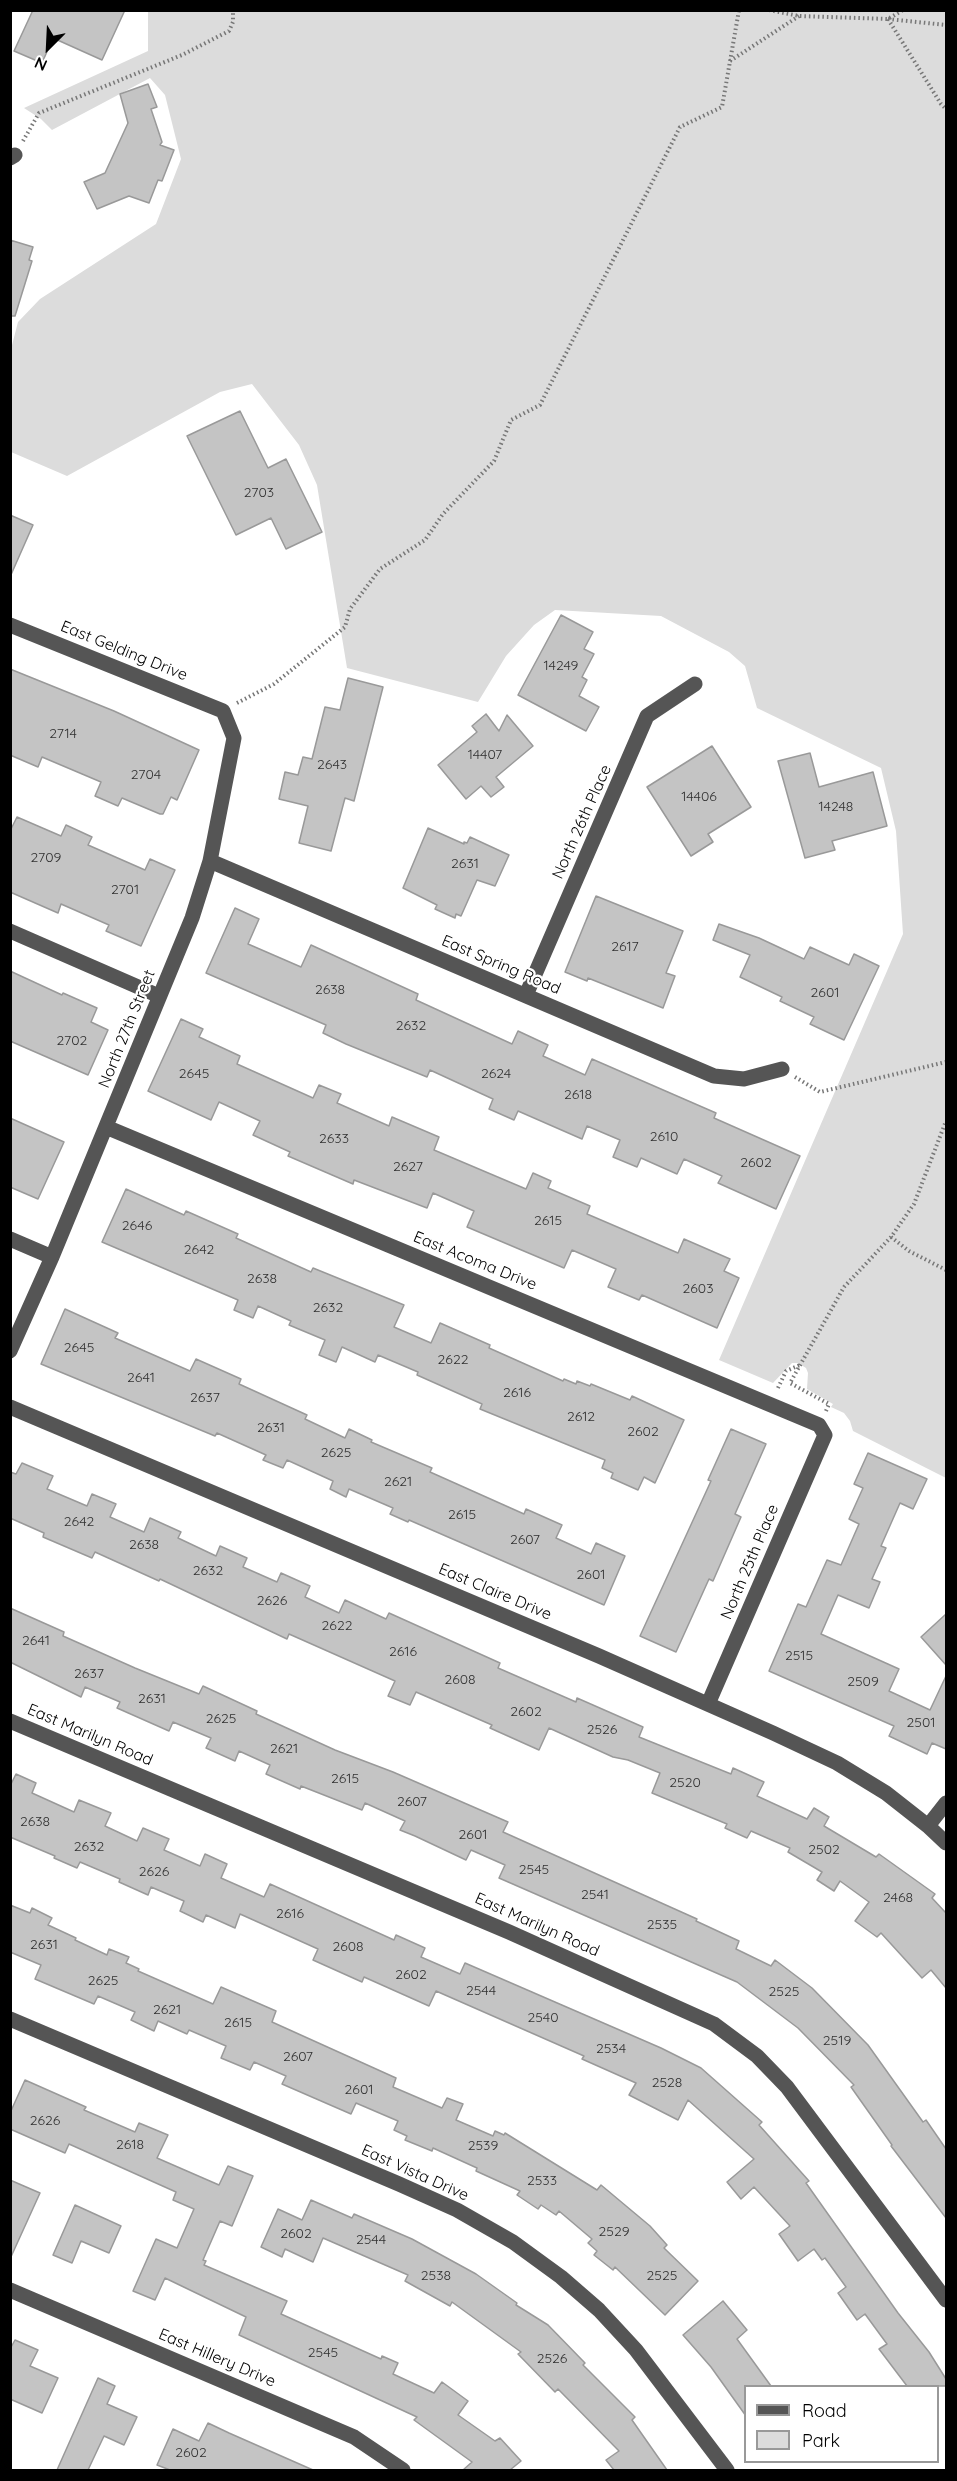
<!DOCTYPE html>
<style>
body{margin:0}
#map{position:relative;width:957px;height:2481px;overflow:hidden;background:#fff;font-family:Quicksand,sans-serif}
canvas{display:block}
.frame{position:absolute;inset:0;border:12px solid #000;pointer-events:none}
.legend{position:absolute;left:744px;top:2385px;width:195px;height:78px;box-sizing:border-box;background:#fff;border:2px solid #999;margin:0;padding:8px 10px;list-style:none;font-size:18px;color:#000}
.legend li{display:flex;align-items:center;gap:12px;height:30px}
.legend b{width:30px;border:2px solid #999}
.north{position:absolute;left:18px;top:18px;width:60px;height:60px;-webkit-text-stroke:4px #fff;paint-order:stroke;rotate:204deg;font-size:16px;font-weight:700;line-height:24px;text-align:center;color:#000}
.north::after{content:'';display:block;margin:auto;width:21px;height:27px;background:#000;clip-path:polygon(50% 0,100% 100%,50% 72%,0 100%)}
</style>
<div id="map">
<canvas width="957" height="2481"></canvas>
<div class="frame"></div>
<ul class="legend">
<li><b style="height:8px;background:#555"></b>Road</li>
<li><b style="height:16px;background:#dcdcdc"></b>Park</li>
</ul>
<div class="north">N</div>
</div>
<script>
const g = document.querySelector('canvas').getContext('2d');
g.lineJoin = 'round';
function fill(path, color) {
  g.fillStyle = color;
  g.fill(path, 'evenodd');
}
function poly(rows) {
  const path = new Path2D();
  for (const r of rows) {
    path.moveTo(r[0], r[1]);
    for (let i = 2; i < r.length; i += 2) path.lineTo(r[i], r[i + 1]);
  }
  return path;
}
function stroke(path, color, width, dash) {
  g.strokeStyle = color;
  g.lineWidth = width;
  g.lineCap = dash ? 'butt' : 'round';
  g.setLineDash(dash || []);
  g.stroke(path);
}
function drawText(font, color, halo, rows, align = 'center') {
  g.font = font + ' Quicksand,sans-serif';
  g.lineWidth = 4.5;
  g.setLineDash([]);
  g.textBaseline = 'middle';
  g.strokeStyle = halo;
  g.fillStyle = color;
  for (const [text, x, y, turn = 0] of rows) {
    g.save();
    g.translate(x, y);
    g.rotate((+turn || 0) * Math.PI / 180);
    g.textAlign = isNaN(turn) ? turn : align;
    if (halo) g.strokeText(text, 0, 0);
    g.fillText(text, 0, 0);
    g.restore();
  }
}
const green = poly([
 [148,11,946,11,946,1478,853,1431,850,1421,844,1413,831,1407,833,1404,807,1389,808,1373,806,1368,798,1363,792,1363,773,1383,719,1360,903,934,896,831,881,768,757,708,745,666,729,652,661,616,555,610,534,625,506,656,478,702,347,668,317,485,299,445,252,384,220,392,67,476,11,452,11,349,18,322,40,299,156,224,181,159,165,95,150,78,52,130,41,119,24,108,148,51]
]);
const building = poly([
 [33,10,125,10,102,60,53,38,42,63,14,51,33,10],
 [148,84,157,107,151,109,162,142,160,145,174,150,162,181,158,180,149,203,129,196,97,209,84,182,105,173,128,123,120,94,148,84],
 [10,240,33,247,29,260,32,261,15,316,10,316,10,240],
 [240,411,268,468,286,459,322,532,286,549,271,518,236,535,187,436,240,411],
 [10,515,33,525,10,577,10,515],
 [561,615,593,632,584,649,594,654,582,677,587,680,579,696,599,707,586,731,518,695,561,615],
 [10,669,114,711,199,750,177,800,171,797,163,814,160,814,122,798,118,806,95,796,101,782,42,757,38,767,10,755,10,669],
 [348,678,383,687,354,801,345,798,331,851,299,843,308,806,279,799,285,772,298,775,303,757,312,759,325,707,340,710,348,678],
 [486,714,499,731,507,715,533,746,496,777,504,787,491,797,481,786,466,799,438,765,477,732,472,726,486,714],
 [712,746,751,807,708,834,713,842,691,856,647,787,712,746],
 [810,753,819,787,873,772,887,826,832,841,835,850,805,858,778,761,810,753],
 [17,817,61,836,66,825,92,837,88,845,145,870,150,859,175,870,141,946,106,931,109,925,61,904,58,913,10,892,10,831,17,817],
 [428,828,464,844,464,842,467,843,470,837,509,855,495,886,477,880,461,916,456,914,455,918,435,909,437,905,403,888,428,828],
 [596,896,683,931,666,973,675,976,663,1008,588,978,587,981,565,972,596,896],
 [235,908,259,919,248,944,301,967,311,945,418,994,416,1000,512,1044,518,1031,548,1045,543,1056,585,1075,592,1059,716,1113,714,1118,800,1156,776,1209,718,1183,722,1176,684,1159,677,1174,641,1158,637,1167,613,1157,620,1140,587,1126,582,1139,518,1111,514,1120,489,1109,493,1099,430,1070,427,1077,346,1044,323,1033,326,1025,206,973,235,908],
 [719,924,759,938,804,959,810,947,849,965,854,954,879,966,844,1040,810,1024,814,1017,780,1001,782,997,740,977,750,955,713,940,719,924],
 [10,971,62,995,63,993,97,1008,91,1022,108,1030,88,1075,10,1041,10,971],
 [181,1019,203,1029,199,1037,240,1056,237,1064,313,1098,319,1085,341,1094,337,1103,389,1126,392,1117,439,1137,434,1150,526,1189,533,1173,551,1181,548,1188,590,1206,587,1214,678,1253,684,1239,730,1259,724,1271,739,1278,717,1328,642,1295,639,1300,608,1287,616,1269,572,1250,564,1268,467,1227,474,1211,433,1193,427,1208,354,1180,353,1184,288,1156,290,1152,253,1135,260,1121,219,1102,211,1120,148,1091,181,1019],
 [10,1118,64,1142,38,1199,10,1187,10,1118],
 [126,1189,184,1215,186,1211,238,1234,236,1238,311,1272,313,1268,404,1305,394,1327,431,1343,440,1323,490,1345,489,1348,563,1381,564,1379,576,1384,577,1381,590,1386,591,1384,630,1400,632,1396,684,1420,655,1483,644,1477,638,1490,611,1478,613,1473,602,1468,605,1460,480,1409,482,1404,417,1375,418,1372,378,1355,375,1362,342,1347,336,1362,319,1355,325,1340,289,1325,291,1321,258,1306,253,1318,234,1310,238,1300,102,1242,126,1189],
 [65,1309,118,1333,115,1338,190,1371,196,1359,241,1379,239,1384,307,1415,305,1419,345,1438,349,1429,372,1440,371,1442,432,1468,430,1472,524,1514,526,1509,562,1525,556,1538,591,1554,596,1543,625,1556,604,1605,409,1520,408,1522,390,1514,393,1508,349,1489,346,1497,330,1489,333,1481,287,1460,283,1468,263,1460,266,1455,217,1433,215,1436,41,1364,65,1309],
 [731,1429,766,1444,735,1514,741,1517,713,1581,709,1579,676,1652,640,1636,711,1481,708,1480,731,1429],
 [868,1453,927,1479,913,1509,900,1503,881,1546,886,1548,872,1579,880,1582,869,1608,838,1595,821,1634,899,1669,889,1691,930,1710,946,1676,946,1749,932,1743,927,1754,889,1736,894,1726,769,1671,798,1604,806,1607,827,1560,841,1565,859,1524,849,1519,863,1488,854,1484,868,1453],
 [22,1463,53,1476,47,1489,87,1506,92,1494,116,1504,110,1517,144,1532,150,1518,181,1532,178,1538,216,1556,220,1546,247,1558,243,1567,277,1582,281,1573,310,1586,305,1597,339,1613,345,1600,386,1619,389,1613,500,1663,498,1668,576,1702,577,1698,643,1727,639,1737,731,1774,733,1768,764,1782,757,1796,807,1819,814,1808,829,1817,824,1826,876,1857,879,1854,935,1894,932,1898,946,1913,946,1988,931,1970,922,1978,881,1933,877,1937,855,1921,869,1902,840,1881,834,1891,817,1880,822,1872,788,1852,790,1848,751,1831,747,1838,725,1828,727,1824,652,1793,660,1773,628,1760,613,1757,549,1728,539,1750,490,1728,492,1725,416,1692,410,1705,388,1696,395,1681,289,1634,287,1639,160,1579,159,1581,95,1552,92,1558,43,1537,44,1533,10,1518,10,1472,16,1474,22,1463],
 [10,1608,64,1632,63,1636,135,1668,199,1694,203,1686,257,1711,256,1714,335,1750,393,1772,508,1822,503,1832,697,1919,696,1921,739,1941,736,1949,771,1966,775,1960,812,1988,868,2045,923,2122,926,2120,946,2149,946,2218,891,2146,892,2145,851,2087,854,2085,798,2028,737,1982,499,1878,505,1865,471,1850,466,1860,415,1836,400,1830,405,1821,365,1803,362,1810,301,1786,300,1789,266,1774,270,1765,239,1751,235,1761,206,1748,211,1738,173,1722,169,1731,117,1708,120,1702,85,1687,81,1697,10,1662,10,1608],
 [946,1614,946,1665,921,1637,946,1614],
 [16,1774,36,1783,32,1793,74,1812,79,1800,111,1813,105,1826,137,1841,143,1828,169,1839,164,1850,200,1866,205,1854,227,1864,221,1878,264,1897,270,1884,394,1940,396,1935,425,1948,421,1957,460,1974,465,1963,661,2048,701,2068,762,2122,759,2125,809,2181,806,2183,898,2313,929,2352,946,2379,946,2386,907,2386,879,2349,887,2344,865,2314,857,2320,838,2293,846,2287,825,2258,822,2260,814,2249,798,2261,779,2234,790,2226,754,2187,741,2199,727,2182,754,2159,688,2100,678,2120,629,2095,636,2083,582,2059,584,2056,436,1991,429,2006,364,1977,362,1982,313,1960,318,1949,240,1914,235,1928,206,1915,203,1922,180,1911,184,1901,151,1887,148,1895,119,1882,120,1879,80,1862,77,1868,54,1858,55,1856,10,1837,10,1786,16,1774],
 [10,1905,30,1913,32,1908,52,1918,48,1925,76,1938,75,1940,107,1955,109,1949,129,1957,126,1963,139,1969,138,1971,213,2004,221,1987,276,2011,272,2022,396,2078,393,2087,442,2108,447,2098,463,2104,456,2120,493,2136,495,2131,504,2135,505,2133,597,2190,601,2185,650,2226,667,2245,664,2248,698,2281,665,2315,615,2267,613,2270,594,2255,597,2251,588,2243,592,2239,559,2211,556,2215,541,2205,538,2209,517,2195,520,2191,476,2171,477,2168,433,2148,432,2151,405,2140,407,2136,394,2130,398,2121,356,2103,351,2114,282,2084,286,2076,254,2062,250,2070,221,2058,226,2046,189,2030,187,2034,158,2021,154,2031,131,2020,135,2012,98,1996,94,2004,35,1979,41,1965,10,1952,10,1905],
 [25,2080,86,2107,84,2110,135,2132,139,2123,168,2135,157,2158,219,2185,228,2166,253,2176,232,2226,220,2221,203,2260,206,2261,204,2265,287,2301,281,2314,381,2359,382,2356,398,2363,393,2374,434,2393,442,2382,468,2401,458,2415,495,2441,500,2438,521,2461,510,2470,463,2470,472,2462,414,2420,417,2417,239,2335,246,2317,165,2278,155,2300,133,2291,156,2239,177,2248,194,2209,173,2200,176,2192,69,2144,65,2153,10,2129,10,2113,25,2080],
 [10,2180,40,2193,10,2259,10,2180],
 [311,2200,352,2218,354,2214,412,2239,476,2274,517,2303,516,2305,548,2325,585,2363,583,2365,635,2417,632,2420,667,2470,614,2470,606,2460,619,2451,558,2389,555,2392,518,2354,521,2352,452,2302,450,2306,405,2281,408,2275,323,2238,313,2262,285,2249,282,2257,261,2247,278,2209,302,2220,311,2200],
 [75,2205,121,2226,109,2253,81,2241,72,2263,53,2255,75,2205],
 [723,2301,747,2330,737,2339,771,2386,746,2386,746,2416,711,2367,683,2335,723,2301],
 [15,2340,38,2350,30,2366,58,2378,42,2413,10,2399,10,2349,15,2340],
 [98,2378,115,2386,107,2404,137,2417,124,2445,104,2436,88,2470,57,2470,98,2378],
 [208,2423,229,2433,313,2470,170,2470,157,2465,173,2429,199,2441,208,2423]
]);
const path = poly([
 [769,10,799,16,888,19,903,10],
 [888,19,941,104,946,109],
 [888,19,946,25],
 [730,61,799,16],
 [23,141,39,113,182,55,229,31,233,22,233,10],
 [237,703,274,684,345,627,350,609,380,569,425,540,443,514,494,461,511,420,540,405,680,127,722,107,739,10],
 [795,1077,820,1092,946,1062],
 [891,1237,909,1251,946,1270],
 [778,1388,786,1371,800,1365],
 [826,1411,829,1404,790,1383,844,1287,891,1237,914,1204,946,1121]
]);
const minor = poly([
 [10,158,15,155],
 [10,625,223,711,234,738,210,861,192,918,52,1257,10,1351],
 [210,861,714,1076,744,1079,782,1069],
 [10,931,159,996],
 [526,995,647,716,695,684],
 [106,1127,819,1425,825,1435,708,1704],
 [10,1239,52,1257],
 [10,1407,599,1656,773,1733,837,1763,886,1793,928,1826,946,1843],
 [10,1721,509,1932,714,2024,757,2056,787,2087,946,2300],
 [928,1826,946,1803],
 [10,2019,399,2184,457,2210,513,2242,561,2277,599,2310,636,2350,727,2470],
 [10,2290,354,2437,403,2470]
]);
const numberNames = [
 ["2703",259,493],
 ["14249",561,666],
 ["2714",63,734],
 ["14407",485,755],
 ["2643",332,765],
 ["2704",146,775],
 ["14406",699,797],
 ["14248",836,807],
 ["2709",46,858],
 ["2631",465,864],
 ["2701",125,890],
 ["2617",625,947],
 ["2638",330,990],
 ["2601",825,993],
 ["2632",411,1026],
 ["2702",72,1041],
 ["2645",194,1074],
 ["2624",496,1074],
 ["2618",578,1095],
 ["2610",664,1137],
 ["2633",334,1139],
 ["2602",756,1163],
 ["2627",408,1167],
 ["2615",548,1221],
 ["2646",137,1226],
 ["2642",199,1250],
 ["2638",262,1279],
 ["2603",698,1289],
 ["2632",328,1308],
 ["2645",79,1348],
 ["2622",453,1360],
 ["2641",141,1378],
 ["2616",517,1393],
 ["2637",205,1398],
 ["2612",581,1417],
 ["2631",271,1428],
 ["2602",643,1432],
 ["2625",336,1453],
 ["2621",398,1482],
 ["2615",462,1515],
 ["2642",79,1522],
 ["2607",525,1540],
 ["2638",144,1545],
 ["2632",208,1571],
 ["2601",591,1575],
 ["2626",272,1601],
 ["2622",337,1626],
 ["2641",36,1641],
 ["2616",403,1652],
 ["2515",799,1656],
 ["2637",89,1674],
 ["2608",460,1680],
 ["2509",863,1682],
 ["2631",152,1699],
 ["2602",526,1712],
 ["2625",221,1719],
 ["2501",921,1723],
 ["2526",602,1730],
 ["2621",284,1749],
 ["2615",345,1779],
 ["2520",685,1783],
 ["2607",412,1802],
 ["2638",35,1822],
 ["2601",473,1835],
 ["2632",89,1847],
 ["2502",824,1850],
 ["2545",534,1870],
 ["2626",154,1872],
 ["2541",595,1895],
 ["2468",898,1898],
 ["2616",290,1914],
 ["2535",662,1925],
 ["2631",44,1945],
 ["2608",348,1947],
 ["2602",411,1975],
 ["2625",103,1981],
 ["2544",481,1991],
 ["2525",784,1992],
 ["2621",167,2010],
 ["2540",543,2018],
 ["2615",238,2023],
 ["2519",837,2041],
 ["2534",611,2049],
 ["2607",298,2057],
 ["2528",667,2083],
 ["2601",359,2090],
 ["2626",45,2121],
 ["2618",130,2145],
 ["2539",483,2146],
 ["2533",542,2181],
 ["2529",614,2232],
 ["2602",296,2234],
 ["2544",371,2240],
 ["2538",436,2276],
 ["2525",662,2276],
 ["2545",323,2353],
 ["2526",552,2359],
 ["2602",191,2453]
];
const streetNames = [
 ["East Gelding Drive",124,651,22],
 ["North 26th Place",582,822,-66],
 ["East Spring Road",501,965,23],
 ["North 27th Street",127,1029,-68],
 ["East Acoma Drive",475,1261,22],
 ["North 25th Place",750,1562,-67],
 ["East Claire Drive",495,1592,23],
 ["East Marilyn Road",90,1735,23],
 ["East Marilyn Road",537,1925,24],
 ["East Vista Drive",415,2173,24],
 ["East Hillery Drive",217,2358,23]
];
fill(green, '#dcdcdc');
fill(building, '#c4c4c4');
stroke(building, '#999', 1.5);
stroke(path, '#777', 4, [1.5, 3]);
stroke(minor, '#555', 15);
drawText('14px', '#313131', null, numberNames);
drawText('16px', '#000', '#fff', streetNames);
</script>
